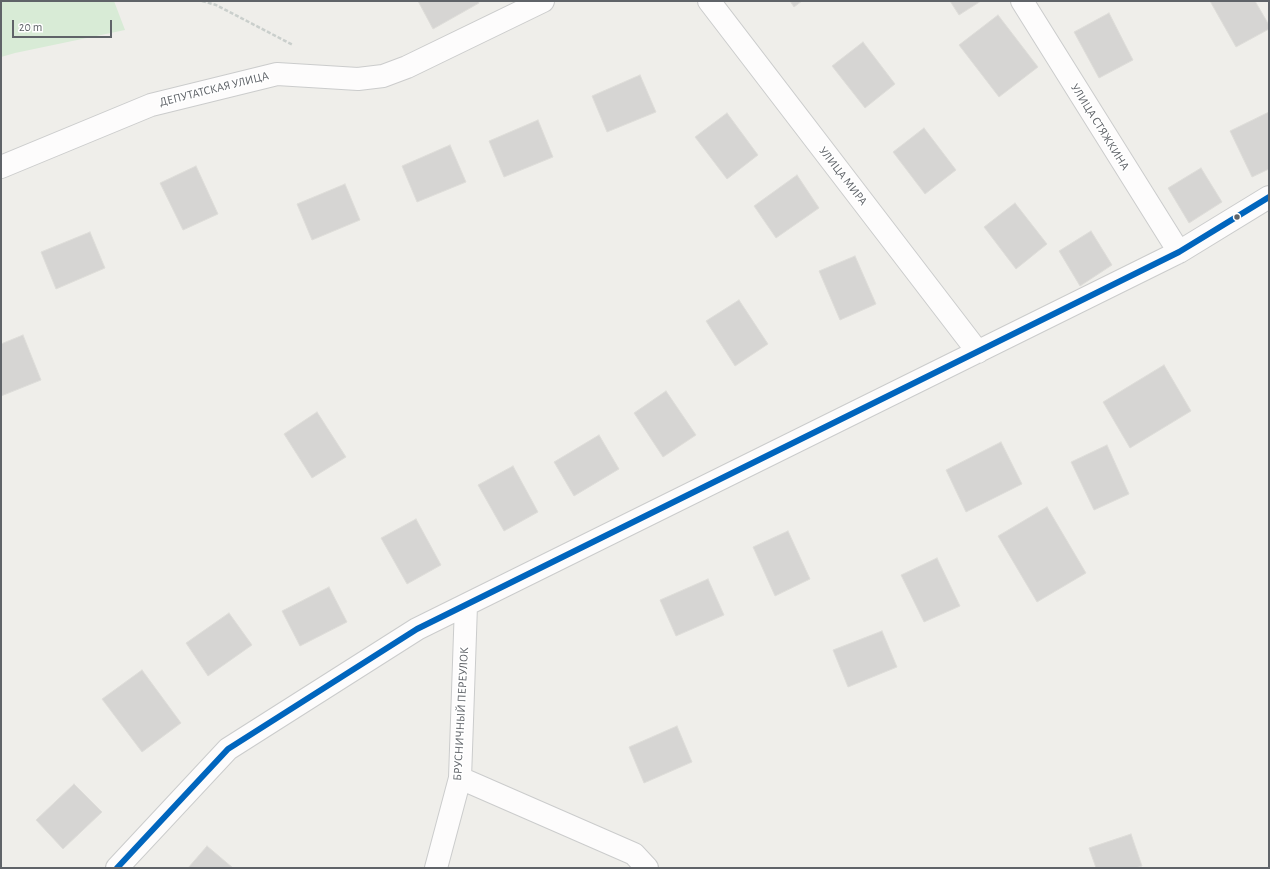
<!DOCTYPE html>
<meta charset="utf-8">
<style>
body{margin:0}
#map{position:relative;width:1270px;height:869px;overflow:hidden;background:#efeeea;font-family:"Alegreya Sans",sans-serif}
canvas{display:block}
.frame{position:absolute;inset:0;border:2px solid #5f6368;pointer-events:none}
.scale{position:absolute;left:12px;top:20px;width:100px;height:18px;box-sizing:border-box;border:2px solid #5f6368;border-top:0;padding-left:5px;font-size:12px;line-height:14px;white-space:nowrap;color:#5f6368;-webkit-text-stroke:3px #fff;paint-order:stroke}
</style>
<div id="map">
<canvas width="1270" height="869"></canvas>
<div class="frame"></div>
<div class="scale">20 m</div>
</div>
<script>
const g = document.querySelector('canvas').getContext('2d');
g.lineJoin = 'round';
function fill(path, color) {
  g.fillStyle = color;
  g.fill(path, 'evenodd');
}
function poly(rows) {
  const path = new Path2D();
  for (const r of rows) {
    path.moveTo(r[0], r[1]);
    for (let i = 2; i < r.length; i += 2) path.lineTo(r[i], r[i + 1]);
  }
  return path;
}
function stroke(path, color, width, dash) {
  g.strokeStyle = color;
  g.lineWidth = width;
  g.lineCap = dash ? 'butt' : 'round';
  g.setLineDash(dash || []);
  g.stroke(path);
}
function drawText(font, color, halo, rows, align = 'center') {
  g.font = font + ' "Alegreya Sans",sans-serif';
  g.lineWidth = 3;
  g.setLineDash([]);
  g.textBaseline = 'middle';
  g.strokeStyle = halo;
  g.fillStyle = color;
  for (const [text, x, y, turn = 0] of rows) {
    g.save();
    g.translate(x, y);
    g.rotate((+turn || 0) * Math.PI / 180);
    g.textAlign = isNaN(turn) ? turn : align;
    if (halo) g.strokeText(text, 0, 0);
    g.fillText(text, 0, 0);
    g.restore();
  }
}
const green = poly([
 [1,1,114,1,125,30,15,53,1,57]
]);
const building = poly([
 [418,1,478,1,479,3,433,29,418,1],
 [790,1,802,1,794,7,790,1],
 [950,1,981,1,959,15,950,1],
 [1210,1,1255,1,1269,25,1269,29,1236,47,1210,1],
 [1109,13,1133,60,1099,78,1074,32,1109,13],
 [998,15,1038,67,999,97,959,45,998,15],
 [863,42,895,84,865,108,832,66,863,42],
 [640,75,656,112,607,132,592,96,640,75],
 [1269,112,1269,169,1252,177,1230,131,1269,112],
 [727,113,758,155,727,179,695,137,727,113],
 [538,120,553,157,504,177,489,141,538,120],
 [924,128,956,170,925,194,893,152,924,128],
 [450,145,466,182,417,202,402,166,450,145],
 [196,166,218,214,183,230,160,183,196,166],
 [1201,168,1222,202,1189,223,1168,188,1201,168],
 [797,175,819,208,776,238,754,206,797,175],
 [345,184,360,220,312,240,297,204,345,184],
 [1015,203,1047,244,1016,269,984,227,1015,203],
 [1091,231,1112,265,1080,286,1059,251,1091,231],
 [90,232,105,268,56,289,41,252,90,232],
 [855,256,876,304,840,320,819,271,855,256],
 [739,300,768,344,735,366,706,321,739,300],
 [23,335,41,380,1,396,1,344,23,335],
 [1164,365,1191,411,1130,448,1103,402,1164,365],
 [666,391,696,435,663,457,634,413,666,391],
 [317,412,346,457,312,478,284,434,317,412],
 [599,435,619,469,574,496,554,462,599,435],
 [1001,442,1022,484,966,512,946,470,1001,442],
 [1107,445,1129,494,1094,510,1071,462,1107,445],
 [513,466,538,512,504,531,478,485,513,466],
 [1047,507,1086,573,1037,602,998,536,1047,507],
 [416,519,441,565,407,584,381,538,416,519],
 [788,531,810,579,775,596,753,547,788,531],
 [937,558,960,606,924,622,901,575,937,558],
 [708,579,724,615,676,636,660,600,708,579],
 [329,587,347,622,300,646,282,611,329,587],
 [229,613,252,645,208,676,186,643,229,613],
 [882,631,897,667,848,687,833,650,882,631],
 [142,670,181,723,142,752,102,699,142,670],
 [677,726,692,762,644,783,629,747,677,726],
 [74,784,102,812,63,849,36,820,74,784],
 [1131,834,1142,866,1135,868,1096,868,1089,848,1131,834],
 [207,846,233,868,188,868,207,846]
]);
const path = poly([
 [202,1,216,5,293,45]
]);
const minor = poly([
 [709,1,978,352],
 [1022,1,1179,252],
 [1,167,151,105,277,74,358,79,383,76,407,67,543,1],
 [460,778,634,854,647,868],
 [117,868,228,749,417,629,1179,252,1269,197],
 [436,868,460,778,466,605]
]);
const bus1 = poly([
 [117,868,228,749,417,629,1179,252,1269,197]
]);
const markers = [
 [1237,217,3.5,"#5f6368"]
];
const streetNames = [
 ["ДЕПУТАТСКАЯ УЛИЦА",214,89,-14],
 ["УЛИЦА СТЯЖКИНА",1100,127,58],
 ["УЛИЦА МИРА",843,176,52],
 ["БРУСНИЧНЫЙ ПЕРЕУЛОК",461,714,-87]
];
fill(green, '#d8ebd6');
fill(building, '#d6d5d3');
stroke(building, '#deddd9', 1);
stroke(minor, '#cbcccc', 24);
stroke(path, '#cacfcc', 2.5, [4, 2]);
stroke(minor, '#fdfcfc', 22);
stroke(bus1, '#0065bd', 6);
for (const [x, y, r, color] of markers) {
  const dot = new Path2D();
  dot.arc(x, y, r, 0, 2 * Math.PI);
  g.fillStyle = color;
  g.fill(dot);
  stroke(dot, '#fff', 1.5);
}
drawText('12px', '#5f6368', '#fff', streetNames);
</script>
